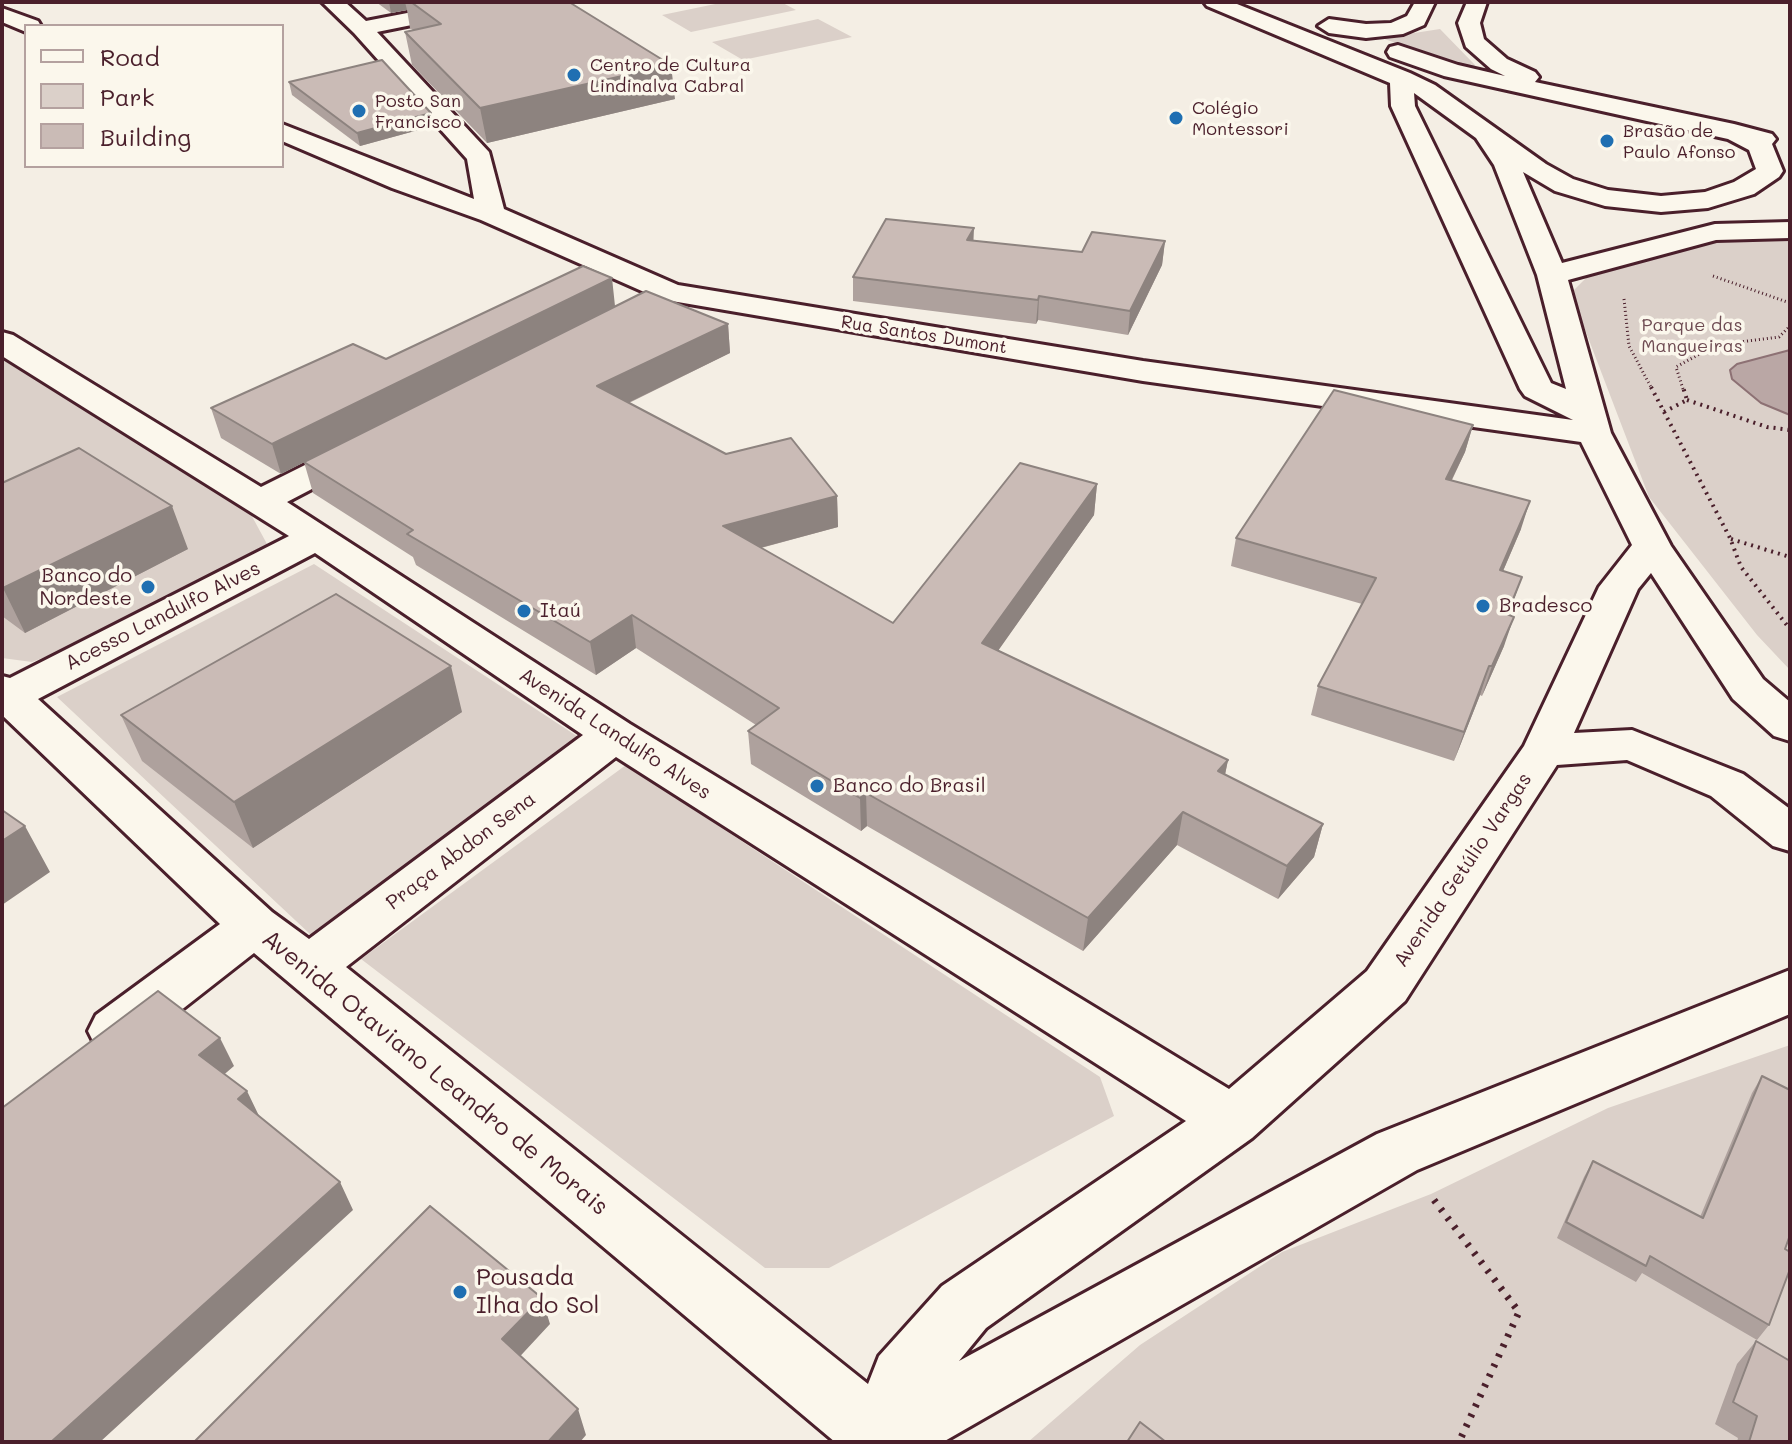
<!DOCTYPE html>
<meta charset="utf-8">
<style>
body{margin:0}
#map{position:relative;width:1792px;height:1444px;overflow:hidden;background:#f4eee4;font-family:Mali,sans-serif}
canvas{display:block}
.frame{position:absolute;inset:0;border:4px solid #4a1f2b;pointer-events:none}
.legend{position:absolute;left:24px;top:24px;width:260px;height:144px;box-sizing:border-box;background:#fbf7ec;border:2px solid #b4a19f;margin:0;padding:10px 14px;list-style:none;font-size:24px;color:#4a1f2b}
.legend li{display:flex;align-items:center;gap:16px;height:40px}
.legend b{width:40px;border:2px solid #b4a19f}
</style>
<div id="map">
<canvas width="1792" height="1444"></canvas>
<div class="frame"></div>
<ul class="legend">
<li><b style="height:10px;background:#fbf7ec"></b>Road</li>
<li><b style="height:22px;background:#dbd0c9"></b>Park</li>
<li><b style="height:22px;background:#cabbb6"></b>Building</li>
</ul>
</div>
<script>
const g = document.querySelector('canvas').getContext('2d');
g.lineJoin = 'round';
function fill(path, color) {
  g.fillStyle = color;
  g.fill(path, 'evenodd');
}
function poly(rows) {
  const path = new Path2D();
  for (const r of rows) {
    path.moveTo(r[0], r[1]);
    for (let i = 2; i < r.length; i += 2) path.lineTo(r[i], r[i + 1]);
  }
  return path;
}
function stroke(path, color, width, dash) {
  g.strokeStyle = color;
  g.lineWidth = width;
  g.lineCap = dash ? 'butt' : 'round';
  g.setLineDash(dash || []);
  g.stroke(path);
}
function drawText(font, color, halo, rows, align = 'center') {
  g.font = font + ' Mali,sans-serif';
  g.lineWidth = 7;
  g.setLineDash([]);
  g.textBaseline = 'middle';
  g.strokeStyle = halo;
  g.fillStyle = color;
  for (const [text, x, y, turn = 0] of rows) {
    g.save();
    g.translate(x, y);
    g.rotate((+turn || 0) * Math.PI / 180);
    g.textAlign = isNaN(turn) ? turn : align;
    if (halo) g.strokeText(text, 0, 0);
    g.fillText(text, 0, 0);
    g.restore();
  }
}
const green = poly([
 [725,2,781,2,796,10,691,32,662,15],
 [818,19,852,37,743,60,712,42],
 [1440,29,1475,65,1473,68,1456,65,1382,38],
 [1790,227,1790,670,1757,635,1649,497,1571,293,1590,274,1624,252],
 [2,335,248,509,267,544,81,643,32,662,2,658],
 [314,564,586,742,311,935,57,697],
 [626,765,1100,1077,1114,1116,829,1268,765,1268,361,959],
 [1790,1045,1790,1442,1028,1442,1140,1345,1282,1252,1431,1194,1608,1108]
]);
const water = poly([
 [1790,350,1790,415,1761,403,1732,379,1730,370,1737,364,1790,350]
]);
const pathFar2 = poly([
 [1713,276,1790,303],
 [1624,299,1629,346,1652,389],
 [1683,389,1676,367,1716,345,1779,337,1790,326]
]);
const pathFar1 = poly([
 [1651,387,1730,538,1741,567,1790,629],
 [1687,400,1767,427,1790,430],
 [1664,412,1687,400,1683,387],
 [1731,539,1790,557]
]);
const path = poly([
 [1434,1200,1519,1312,1459,1442]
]);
const minor = poly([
 [322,2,345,2,366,21,464,2,538,2,528,8,476,12,377,32,489,152,504,209,678,285,1143,361,1573,420,1525,396,1520,389,1391,106,1390,83,1207,6,1204,2,1232,2,1410,73,1435,85,1546,164,1573,179,1608,190,1661,196,1705,192,1734,182,1756,169,1749,150,1728,139,1444,76,1390,57,1387,52,1390,47,1398,45,1458,65,1505,76,1491,69,1466,47,1458,23,1467,2,1487,2,1480,23,1484,39,1507,59,1535,72,1539,77,1535,82,1734,124,1772,134,1776,139,1772,144,1783,171,1779,177,1754,194,1708,208,1661,212,1605,206,1555,191,1523,172,1562,263,1715,224,1790,222,1790,238,1716,240,1568,280,1611,433,1671,546,1763,679,1790,702,1790,741,1774,736,1733,699,1651,573,1638,589,1574,733,1632,730,1743,774,1790,809,1790,851,1773,846,1711,796,1627,760,1557,765,1405,1001,1252,1138,986,1328,959,1361,1377,1134,1790,970,1790,1014,1417,1170,943,1442,835,1442,254,953,134,1047,115,1053,96,1047,88,1031,96,1015,220,924,2,715,2,676,10,678,289,536,2,356,2,332,13,335,261,487,351,442,363,438,375,442,381,449,375,456,287,502,630,724,1229,1089,1367,971,1524,746,1599,587,1632,545,1581,442,1143,381,660,299,481,220,392,188,282,141,282,124,474,199,467,159,354,33,322,2],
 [1414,93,1476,138,1494,165,1537,275,1566,389,1551,383,1415,106,1414,93],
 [315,553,583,735,309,939,272,912,38,699,315,553],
 [616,757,1186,1121,942,1286,879,1356,868,1384,346,967,616,757],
 [1415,2,1435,2,1424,25,1403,34,1366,38,1329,33,1318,26,1329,19,1366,24,1391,23,1407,16,1415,2],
 [2,8,38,21,41,26,26,26,26,32,2,22,2,8]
]);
const wall = poly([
 [376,2,569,2,675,99,487,143,412,65,405,32,413,30,410,28,407,10,391,13],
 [289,82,431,113,433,126,360,146,292,95],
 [974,241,1082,252,1165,241,1162,265,1128,335,1038,320,1036,324,853,301,853,277],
 [615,306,728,324,730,353,629,403,726,454,837,496,838,527,761,548,893,623,1097,484,1094,515,998,650,1228,760,1225,775,1323,824,1314,857,1278,899,1177,845,1083,951,867,826,861,831,751,764,748,731,756,725,636,648,596,675,416,565,413,557,313,493,304,462,281,474,221,438,211,408,386,359],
 [1473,425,1465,452,1452,480,1521,529,1503,571,1522,577,1508,615,1504,646,1482,696,1480,695,1454,761,1311,715,1318,686,1362,604,1231,566,1236,538],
 [2,483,188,549,25,633,2,616],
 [462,712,253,848,142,761,121,715],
 [1762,1076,1785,1249,1769,1325,1757,1340,1642,1273,1636,1282,1557,1238,1584,1177,1593,1161,1700,1217,1752,1093],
 [1756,1341,1790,1442,1737,1442,1738,1438,1715,1424,1737,1364]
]);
const shadedWall = poly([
 [389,2,405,2,407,10,391,13],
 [671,65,675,99,487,143,480,108],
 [431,113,433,126,360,146,357,133],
 [974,228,973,251,967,240],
 [1165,241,1162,265,1128,335,1130,311],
 [612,278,615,306,281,474,272,444],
 [1039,296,1038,320,1036,324,1038,300],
 [728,324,730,353,601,416,597,386],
 [1473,425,1465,452,1439,506,1446,479],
 [1097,484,1094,515,981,675,982,643],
 [837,496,838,527,726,557,723,526],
 [1530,501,1521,529,1491,599,1500,570],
 [172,506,188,549,25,633,3,588],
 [1522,577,1512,605,1497,643,1507,614],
 [632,615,636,648,596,675,590,642],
 [1514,617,1504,646,1482,696,1492,666],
 [451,666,462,712,253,848,234,802],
 [1489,666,1480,695,1454,761,1464,732],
 [1228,760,1221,793,1218,771],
 [866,793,867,826,861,831,860,798],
 [1183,812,1177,845,1083,951,1088,918],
 [1323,824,1314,857,1278,899,1287,866],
 [25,826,50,872,2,905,2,841],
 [220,1038,234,1066,213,1084,199,1055],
 [247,1091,261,1120,238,1099],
 [340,1182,353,1210,100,1442,51,1442],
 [542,1298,550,1324,512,1365,502,1339],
 [578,1409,586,1435,580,1442,548,1442]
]);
const building = poly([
 [411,2,569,2,671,65,480,108,405,32,441,24,411,2],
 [382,60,431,113,357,133,289,82,382,60],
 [886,219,974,228,967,240,1082,252,1092,232,1165,241,1130,311,1039,296,1038,300,853,277,886,219],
 [583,266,612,278,272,444,211,408,353,344,386,359,583,266],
 [646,291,728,324,597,386,726,454,791,438,837,496,723,526,893,623,1020,463,1097,484,982,643,1228,760,1218,771,1323,824,1287,866,1183,812,1088,918,866,793,860,798,748,731,779,708,632,615,590,642,407,534,413,530,304,462,646,291],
 [1334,390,1473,425,1446,479,1530,501,1500,570,1522,577,1507,614,1514,617,1492,666,1489,666,1464,732,1318,686,1376,578,1236,538,1334,390],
 [79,448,172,506,3,588,2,587,2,483,79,448],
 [336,594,451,666,234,802,121,715,336,594],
 [2,810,25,826,2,841,2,810],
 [158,991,220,1038,199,1055,247,1091,238,1099,340,1182,51,1442,2,1442,2,1108,158,991],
 [1762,1076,1790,1090,1790,1235,1785,1249,1790,1252,1790,1269,1769,1325,1650,1256,1646,1266,1566,1222,1593,1161,1703,1218,1762,1076],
 [430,1206,542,1298,502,1339,578,1409,548,1442,194,1442,430,1206],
 [1756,1341,1790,1361,1790,1442,1749,1442,1757,1416,1733,1402,1756,1341],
 [1140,1422,1166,1442,1127,1442,1140,1422]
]);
const markers = [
 [574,75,8,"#1f6fb2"],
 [359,111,8,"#1f6fb2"],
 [1176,118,8,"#1f6fb2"],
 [1607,141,8,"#1f6fb2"],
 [148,587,8,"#1f6fb2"],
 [1483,606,8,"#1f6fb2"],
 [524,611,8,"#1f6fb2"],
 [817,786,8,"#1f6fb2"],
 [460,1292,8,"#1f6fb2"]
];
const farPoinames = [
 ["Centro de Cultura",590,65],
 ["Lindinalva Cabral",590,86],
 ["Posto San",375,101],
 ["Francisco",375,122],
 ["Colégio",1192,108],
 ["Montessori",1192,129],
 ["Brasão de",1623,131],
 ["Paulo Afonso",1623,152]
];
const farParknames = [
 ["Parque das",1692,325],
 ["Mangueiras",1692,346]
];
const farStreetnames = [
 ["Rua Santos Dumont",924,335,9]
];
const poiNames = [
 ["Banco do",132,576,"right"],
 ["Nordeste",132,599,"right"],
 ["Bradesco",1499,606],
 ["Itaú",540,611],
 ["Banco do Brasil",833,786]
];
const streetNames = [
 ["Acesso Landulfo Alves",163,616,-27],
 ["Avenida Landulfo Alves",615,734,33],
 ["Praça Abdon Sena",461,851,-37],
 ["Avenida Getúlio Vargas",1463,870,-56]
];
const nearStreetnames = [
 ["Avenida Otaviano Leandro de Morais",435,1073,39]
];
const nearPoinames = [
 ["Pousada",476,1278],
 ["Ilha do Sol",476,1306]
];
fill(green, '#dbd0c9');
fill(water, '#baa7a5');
stroke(water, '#8d7174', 2);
stroke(minor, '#4a1f2b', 6);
stroke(pathFar2, '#4a1f2b', 3, [1, 3]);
stroke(pathFar1, '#4a1f2b', 4, [2, 5]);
stroke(path, '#4a1f2b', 7, [3, 8]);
fill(minor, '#fbf7ec');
fill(wall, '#aea19d');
fill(shadedWall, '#8d837f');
fill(building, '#cabbb6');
stroke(building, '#8d837f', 2);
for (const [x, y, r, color] of markers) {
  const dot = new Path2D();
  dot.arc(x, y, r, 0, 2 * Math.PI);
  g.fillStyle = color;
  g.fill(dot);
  stroke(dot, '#fbf7ec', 3);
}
drawText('18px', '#4a1f2b', '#fbf7ec', farPoinames, 'left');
drawText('18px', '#6e4b52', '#fbf7ec', farParknames);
drawText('18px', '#4a1f2b', '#fbf7ec', farStreetnames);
drawText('20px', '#4a1f2b', '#fbf7ec', poiNames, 'left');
drawText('20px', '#4a1f2b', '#fbf7ec', streetNames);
drawText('24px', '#4a1f2b', '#fbf7ec', nearStreetnames);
drawText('24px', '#4a1f2b', '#fbf7ec', nearPoinames, 'left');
</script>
